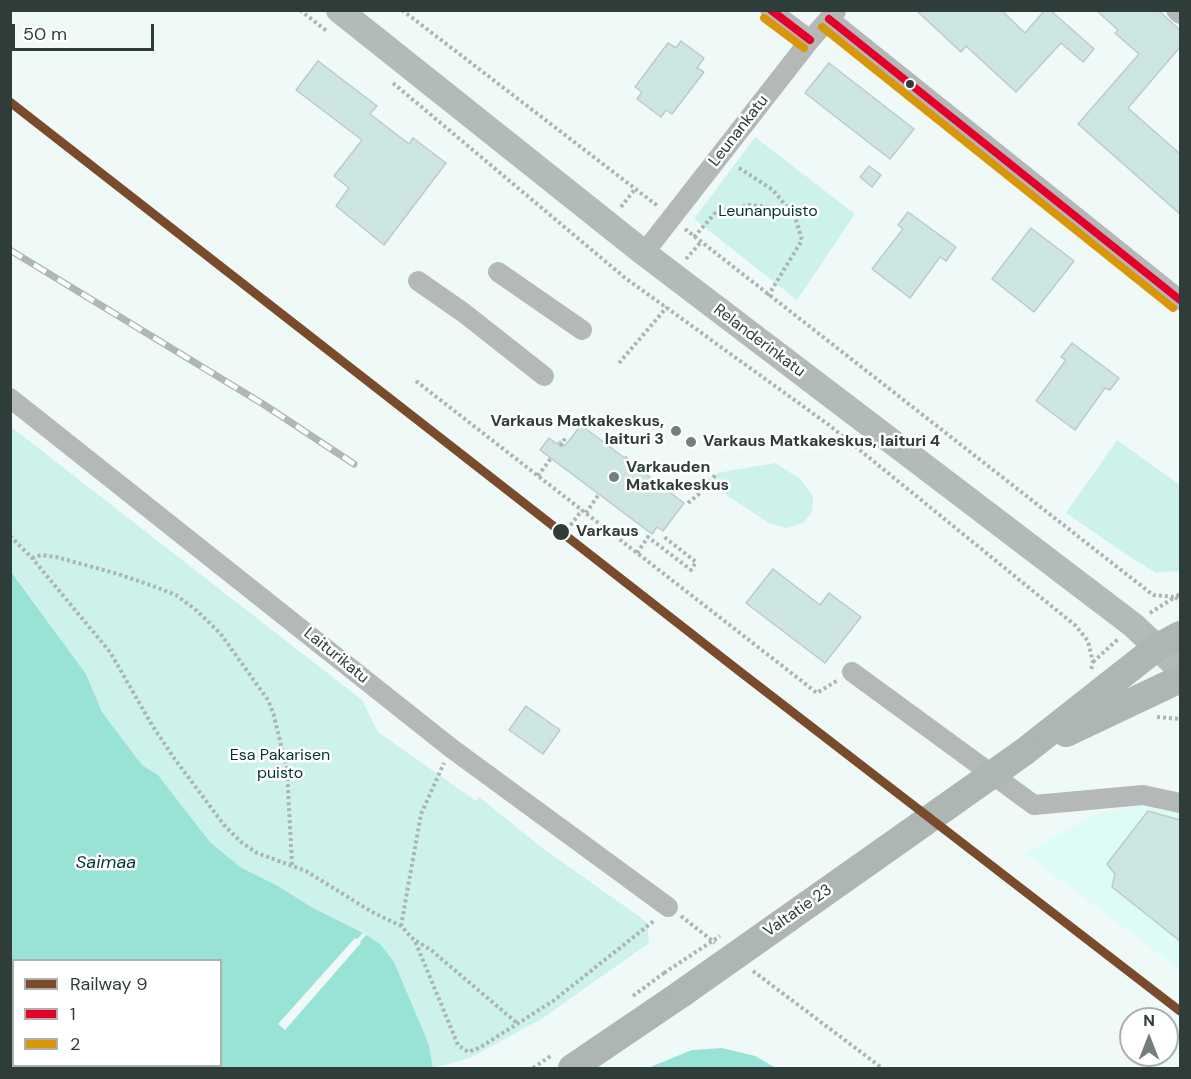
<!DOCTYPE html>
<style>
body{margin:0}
#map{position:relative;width:1191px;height:1079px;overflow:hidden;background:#effaf8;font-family:"DM Sans",sans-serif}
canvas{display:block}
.frame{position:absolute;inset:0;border:12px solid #2f3d3a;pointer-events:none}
.legend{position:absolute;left:12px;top:959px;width:210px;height:108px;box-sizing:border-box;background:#fff;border:2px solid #acb1b0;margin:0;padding:8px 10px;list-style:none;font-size:18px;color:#2f3d3a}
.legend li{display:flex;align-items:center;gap:12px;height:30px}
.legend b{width:30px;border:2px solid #acb1b0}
.north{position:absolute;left:1119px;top:1007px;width:60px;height:60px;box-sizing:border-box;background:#fff;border:2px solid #acb1b0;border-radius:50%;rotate:0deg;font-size:16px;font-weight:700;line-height:24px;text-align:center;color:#2f3d3a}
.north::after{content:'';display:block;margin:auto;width:21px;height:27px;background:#727f7c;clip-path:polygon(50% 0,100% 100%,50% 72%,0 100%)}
.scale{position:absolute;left:12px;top:24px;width:142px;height:27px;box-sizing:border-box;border:3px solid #2f3d3a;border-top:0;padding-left:8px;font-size:18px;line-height:21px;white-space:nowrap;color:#2f3d3a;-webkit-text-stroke:4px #fff;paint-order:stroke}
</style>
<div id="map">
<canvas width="1191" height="1079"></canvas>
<div class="frame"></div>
<ul class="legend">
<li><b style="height:8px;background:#7a4b2a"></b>Railway 9</li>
<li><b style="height:8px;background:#e4002b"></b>1</li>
<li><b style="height:8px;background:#d99609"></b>2</li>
</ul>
<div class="north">N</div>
<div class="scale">50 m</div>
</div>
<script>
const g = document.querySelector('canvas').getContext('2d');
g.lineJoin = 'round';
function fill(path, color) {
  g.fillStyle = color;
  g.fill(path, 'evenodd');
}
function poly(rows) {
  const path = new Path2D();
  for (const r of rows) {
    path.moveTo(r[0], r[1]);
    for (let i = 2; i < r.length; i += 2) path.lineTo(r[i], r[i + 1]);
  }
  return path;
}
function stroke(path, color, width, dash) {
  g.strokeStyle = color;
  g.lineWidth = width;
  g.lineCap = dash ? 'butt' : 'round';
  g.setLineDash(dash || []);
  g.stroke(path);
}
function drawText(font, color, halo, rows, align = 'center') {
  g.font = font + ' "DM Sans",sans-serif';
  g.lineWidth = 5;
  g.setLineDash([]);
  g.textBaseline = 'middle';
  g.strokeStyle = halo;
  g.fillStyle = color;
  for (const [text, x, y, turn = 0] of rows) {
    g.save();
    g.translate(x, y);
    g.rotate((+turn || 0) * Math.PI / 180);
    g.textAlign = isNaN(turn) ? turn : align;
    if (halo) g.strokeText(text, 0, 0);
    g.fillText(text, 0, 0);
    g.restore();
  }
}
const built = poly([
 [1141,804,1180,813,1180,970,1025,853,1099,813]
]);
const green = poly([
 [755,137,855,214,797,300,694,219],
 [10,426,362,700,378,732,476,801,479,797,541,847,647,922,649,943,543,1018,470,1058,433,1068,429,1045,380,944,363,933,313,908,278,886,240,867,210,842,158,775,142,765,102,712,86,674,11,570],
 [1117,440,1180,485,1180,571,1156,573,1130,557,1066,513],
 [775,463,800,479,813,496,812,512,803,523,786,528,769,523,708,483,717,473]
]);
const water = poly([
 [10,570,86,674,102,712,142,765,158,775,210,842,240,867,278,886,313,908,363,933,380,944,394,962,429,1045,433,1068,11,1068],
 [14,960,220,960,220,1066,14,1066],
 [722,1048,755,1056,776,1068,648,1068,692,1050]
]);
const pier = poly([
 [363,933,366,935,360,942,361,943,285,1030,278,1024,355,938,357,939]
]);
const building = poly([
 [916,10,1001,10,1025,33,1045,10,1050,10,1094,49,1083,62,1061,43,1016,92,966,46,961,52,916,10],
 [1096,10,1158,10,1180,30,1180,47,1128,108,1180,154,1180,214,1078,124,1139,54,1115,33,1118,30,1096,10],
 [681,41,704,58,697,68,704,72,672,114,666,110,661,117,637,99,642,92,635,87,668,43,676,48,681,41],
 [318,61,377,106,370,114,409,144,413,138,446,163,384,245,336,206,349,188,334,176,362,140,296,90,318,61],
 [829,63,914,129,890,159,805,93,829,63],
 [869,166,881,175,872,187,860,177,869,166],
 [908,212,956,247,946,261,940,257,910,298,872,269,903,229,898,225,908,212],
 [1031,228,1074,261,1034,312,992,279,1031,228],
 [1072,343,1119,378,1110,390,1105,388,1075,430,1036,401,1066,360,1061,357,1072,343],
 [581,425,684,503,663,531,657,527,652,534,540,450,549,438,557,444,560,441,565,446,581,425],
 [773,569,820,605,829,593,861,617,825,663,746,603,773,569],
 [526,706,560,730,543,754,509,730,526,706],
 [1148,811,1180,820,1180,941,1112,887,1115,874,1107,864,1148,811]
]);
const path = poly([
 [300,10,328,32],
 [402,10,659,207],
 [393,83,624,277,829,425,1076,626,1088,641,1093,662,1091,670],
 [739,168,773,190,795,217,802,240,768,296],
 [621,207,635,189],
 [685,229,1153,595,1175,597,1180,594],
 [694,237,716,212,750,205,788,209],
 [686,259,700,243],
 [619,363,667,307],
 [416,381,817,693,838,680],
 [560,446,567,436],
 [626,458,627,457],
 [538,476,551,458],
 [688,503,699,494,717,473],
 [586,513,599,494],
 [567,530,582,510],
 [10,536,32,558,110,652,152,725,174,758,224,825,241,842,257,853,306,871,372,912,401,926,415,941,458,1045,468,1052,479,1048,553,1001,655,920],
 [637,553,648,537,691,570,696,562,663,536],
 [32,558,41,555,56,557,118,574,153,586,176,595,196,610,220,633,268,700,274,716,287,770,292,865],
 [1150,613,1175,597,1180,601],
 [1093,662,1118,639],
 [1157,717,1180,719],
 [681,916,715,943],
 [401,926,421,814,444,763],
 [416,941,431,950,517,1023],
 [753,971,882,1068],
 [633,996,664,973],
 [533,1068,552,1055]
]);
const minor = poly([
 [770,10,810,40],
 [1176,10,1180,14],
 [829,19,1180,300],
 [644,253,810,40,836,11],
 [498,272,582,330],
 [418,281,464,313,544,376],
 [10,398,451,748,668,907],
 [852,672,1034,805,1143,795,1180,803]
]);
const major = poly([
 [339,10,644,253,1133,625,1180,669]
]);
const highway = poly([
 [1066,733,1180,679],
 [1024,752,1156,648,1180,635],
 [572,1068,681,994]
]);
const rail = poly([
 [10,250,263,404,354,464]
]);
const pathBridge = poly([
 [664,973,720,936]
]);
const highwayBridge = poly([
 [681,994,1024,752]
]);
const bus1 = poly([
 [771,10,810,40],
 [829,19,1180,300]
]);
const bus2 = poly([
 [764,18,804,48],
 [822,27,1173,308]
]);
const rail1 = poly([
 [10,102,743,674,1180,1011]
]);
const markers = [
 [910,84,5,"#2f3d3a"],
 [676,431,6,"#727f7c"],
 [691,442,6,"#727f7c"],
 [614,477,6,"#727f7c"],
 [561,532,9,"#2f3d3a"]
];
const streetNames = [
 ["Leunankatu",739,131,-52],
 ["Relanderinkatu",759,341,37],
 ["Laiturikatu",336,656,39],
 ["Valtatie 23",798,911,-35]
];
const parkNames = [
 ["Leunanpuisto",768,212],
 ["Esa Pakarisen",280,756],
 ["puisto",280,774]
];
const poiNames = [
 ["Varkaus Matkakeskus,",664,422,"right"],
 ["laituri 3",664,440,"right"],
 ["Varkaus Matkakeskus, laituri 4",703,442],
 ["Varkauden",626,468],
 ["Matkakeskus",626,486]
];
const stopNames = [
 ["Varkaus",576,532]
];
const waterNames = [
 ["Saimaa",106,863]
];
fill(built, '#defcf6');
fill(green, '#ccf2eb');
fill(water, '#98e2d6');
fill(pier, '#effaf8');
fill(building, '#cee6e2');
stroke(building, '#bfcac8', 1.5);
stroke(path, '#aeb4b3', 4, [3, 3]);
stroke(minor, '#b4b9b7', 20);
stroke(major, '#b3bbb9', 26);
stroke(highway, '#aeb6b4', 28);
stroke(rail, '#afb6b4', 7);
stroke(rail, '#fff', 4.5, [14]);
stroke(pathBridge, '#aeb4b3', 4, [3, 3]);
stroke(highwayBridge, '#aeb6b4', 28);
stroke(bus1, '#e4002b', 8);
stroke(bus2, '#d99609', 8);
stroke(rail1, '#7a4b2a', 9);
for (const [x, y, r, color] of markers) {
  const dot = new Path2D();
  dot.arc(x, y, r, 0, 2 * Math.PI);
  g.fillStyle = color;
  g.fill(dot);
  stroke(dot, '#fff', 2);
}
drawText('16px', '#2f3d3a', '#fff', streetNames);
drawText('16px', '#00332d', '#fff', parkNames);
drawText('bold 16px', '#2f3d3a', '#fff', poiNames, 'left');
drawText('bold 16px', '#2f3d3a', '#fff', stopNames, 'left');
drawText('italic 18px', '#073832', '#fff', waterNames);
</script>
